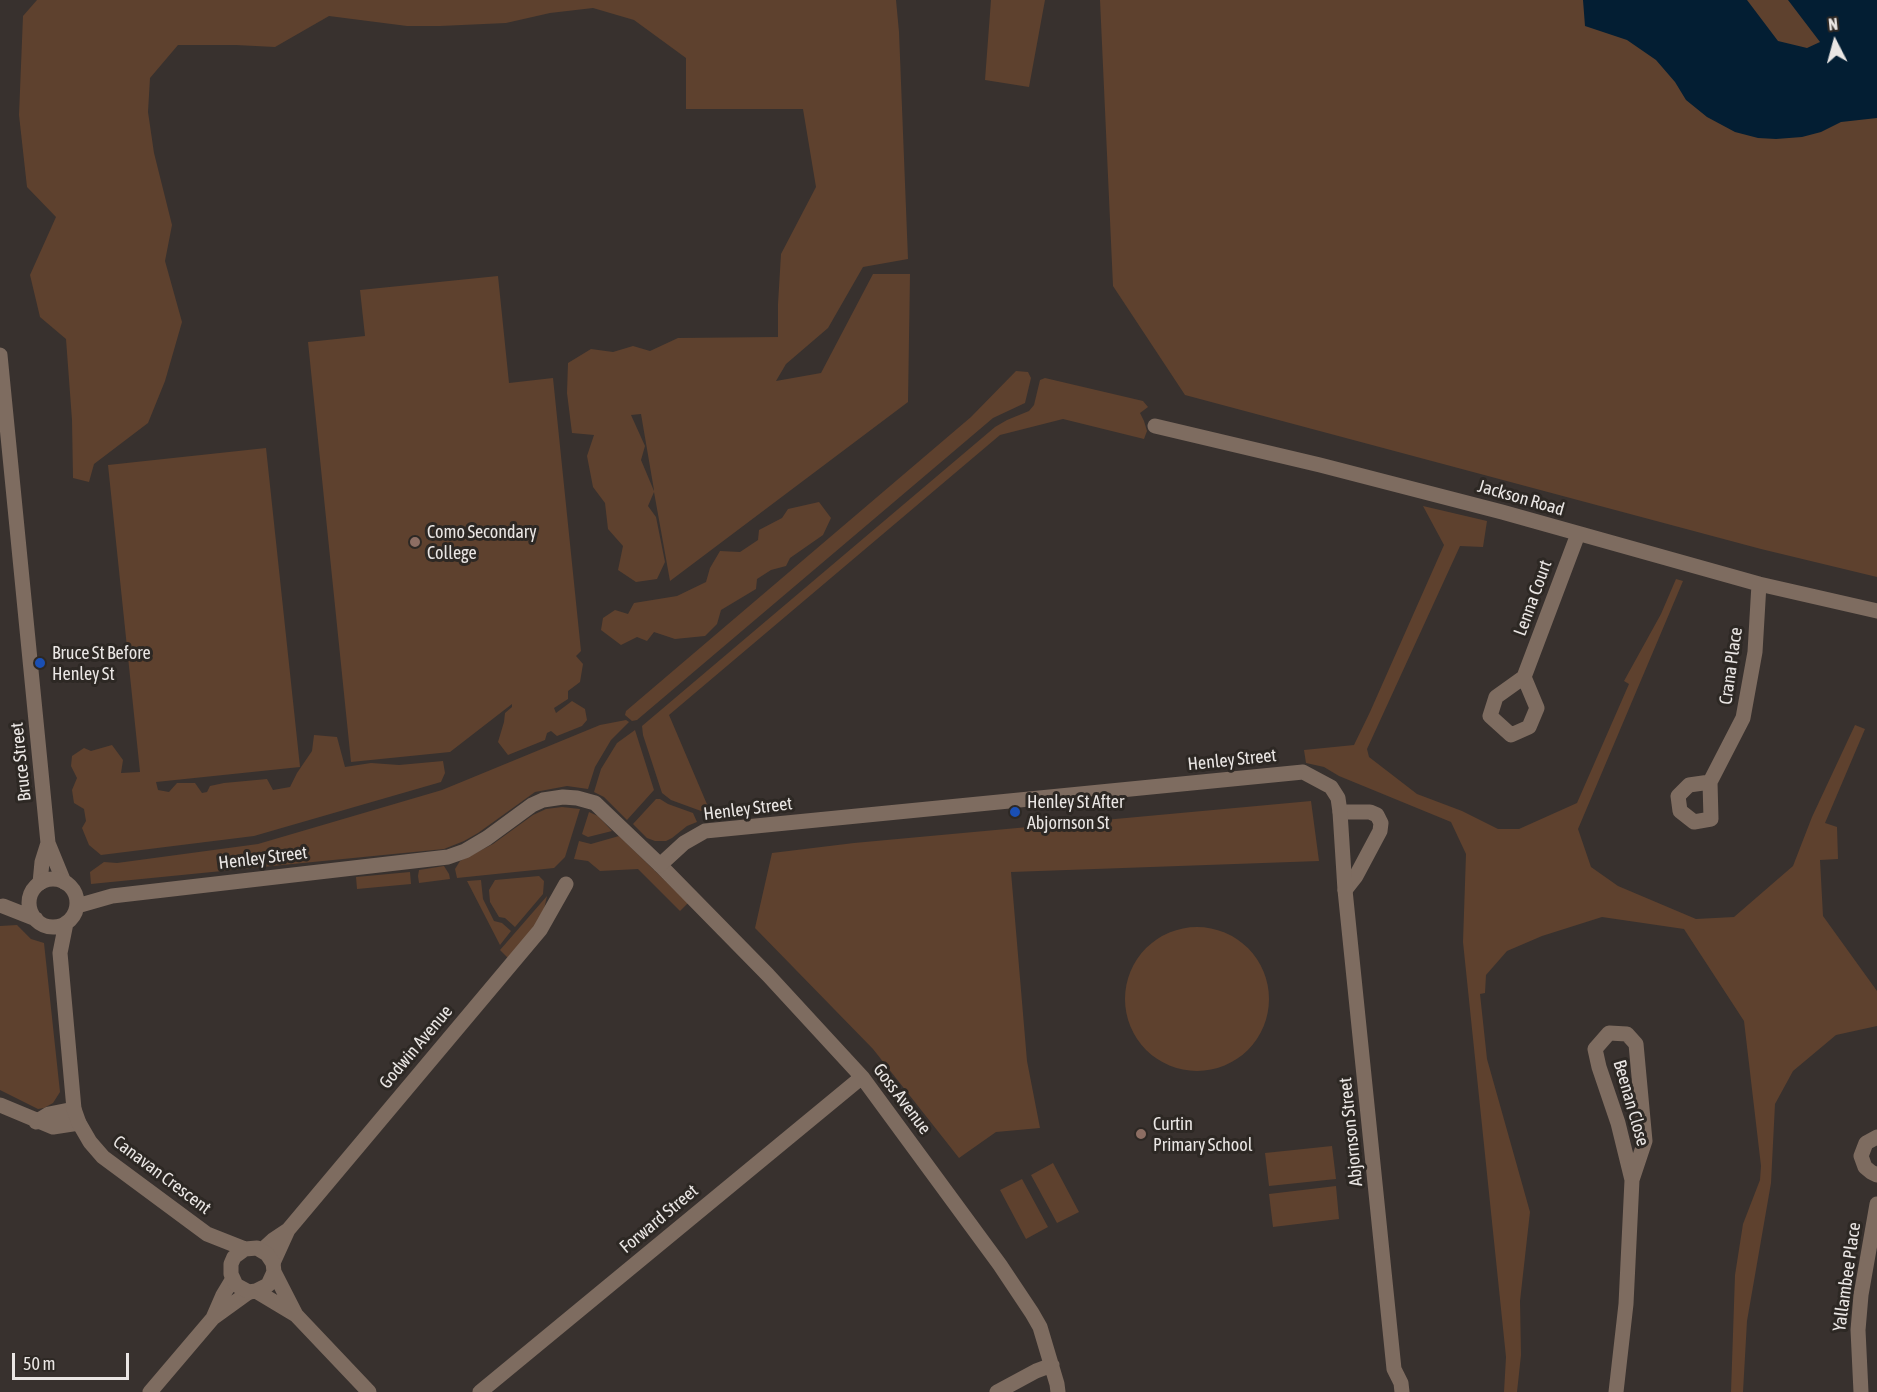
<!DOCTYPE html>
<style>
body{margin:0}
#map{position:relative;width:1877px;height:1392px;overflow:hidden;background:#38312e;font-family:"Asap Condensed",sans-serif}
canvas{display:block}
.north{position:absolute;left:1805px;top:12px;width:60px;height:60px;-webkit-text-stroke:4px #2d2824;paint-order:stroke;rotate:354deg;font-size:16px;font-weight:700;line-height:24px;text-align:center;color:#eae6e4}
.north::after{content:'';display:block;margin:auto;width:21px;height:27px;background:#eae6e4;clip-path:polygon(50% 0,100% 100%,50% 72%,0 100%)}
.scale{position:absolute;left:12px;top:1353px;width:117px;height:27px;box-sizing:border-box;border:3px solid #eae6e4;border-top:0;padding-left:8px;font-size:18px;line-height:21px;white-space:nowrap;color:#eae6e4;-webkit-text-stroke:4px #2d2824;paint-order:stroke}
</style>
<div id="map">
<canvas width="1877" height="1392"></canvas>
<div class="north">N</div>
<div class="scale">50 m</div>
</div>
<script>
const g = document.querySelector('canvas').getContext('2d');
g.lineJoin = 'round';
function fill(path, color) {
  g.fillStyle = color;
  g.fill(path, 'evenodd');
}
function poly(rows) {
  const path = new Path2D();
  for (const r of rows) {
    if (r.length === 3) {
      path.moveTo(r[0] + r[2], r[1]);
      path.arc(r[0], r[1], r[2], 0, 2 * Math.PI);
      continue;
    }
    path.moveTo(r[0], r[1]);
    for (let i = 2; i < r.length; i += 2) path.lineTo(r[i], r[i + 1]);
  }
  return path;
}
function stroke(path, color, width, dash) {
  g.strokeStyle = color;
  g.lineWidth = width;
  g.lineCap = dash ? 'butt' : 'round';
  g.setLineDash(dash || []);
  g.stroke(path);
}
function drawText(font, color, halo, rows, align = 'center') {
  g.font = font + ' "Asap Condensed",sans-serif';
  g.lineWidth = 6;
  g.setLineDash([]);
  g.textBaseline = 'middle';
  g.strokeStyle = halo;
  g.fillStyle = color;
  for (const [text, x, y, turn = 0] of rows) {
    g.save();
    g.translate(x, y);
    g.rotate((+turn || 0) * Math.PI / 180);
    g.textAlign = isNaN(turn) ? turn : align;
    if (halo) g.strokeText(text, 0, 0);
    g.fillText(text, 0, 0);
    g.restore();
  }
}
const green = poly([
 [37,0,896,0,899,32,908,259,863,267,828,328,786,364,776,381,821,373,873,274,910,274,908,402,670,581,654,492,648,506,656,517,665,562,657,579,636,582,618,570,623,546,608,529,605,503,593,487,587,456,594,435,572,433,567,393,568,363,591,349,613,352,633,346,650,351,678,338,778,337,778,304,781,254,816,187,803,109,686,109,686,58,634,20,593,8,550,13,506,23,440,26,407,26,329,16,275,47,236,45,178,45,150,78,148,112,154,153,172,225,165,261,182,322,165,381,148,423,94,464,89,482,73,478,72,420,66,339,40,317,30,275,56,217,27,187,19,115,23,16],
 [641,414,654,490,654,491,641,460,645,446,631,415],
 [991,0,1045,0,1029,87,985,80],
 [1100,0,1877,0,1877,577,1761,549,1185,395,1113,286],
 [498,276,509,383,553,378,581,651,576,656,583,664,580,682,568,691,568,699,554,708,556,713,572,701,585,709,587,720,582,726,557,736,551,731,547,733,545,740,508,755,498,742,504,722,505,713,512,707,512,704,450,752,351,762,308,342,365,336,360,290],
 [1016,371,1028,372,1031,378,1025,403,993,418,637,720,632,721,625,715,626,711,971,417],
 [1045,378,1143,401,1148,407,1140,413,1144,421,1147,431,1144,439,1063,419,1000,435,669,715,709,809,701,811,671,800,662,793,643,735,642,726,995,427,1007,420,1029,411,1034,405,1040,380],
 [266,448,300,767,156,782,158,790,169,792,177,783,195,783,202,793,207,792,210,786,224,783,267,779,273,790,290,787,297,773,312,751,314,735,337,737,345,767,371,763,399,765,443,761,445,773,441,782,254,836,101,855,89,845,82,828,86,821,84,809,74,803,72,790,77,778,71,766,72,756,84,748,91,751,112,745,123,760,121,773,140,772,108,465],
 [819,502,831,518,823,535,790,558,786,566,771,570,757,579,756,589,721,610,717,624,705,636,675,639,654,632,647,641,637,637,621,645,601,630,603,618,615,610,628,614,634,603,677,596,706,582,710,568,720,551,740,552,758,540,759,530,782,518,788,509],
 [1423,506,1487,521,1483,547,1460,546,1367,749,1369,757,1417,794,1462,811,1498,829,1519,829,1577,803,1629,684,1624,681,1661,614,1676,579,1683,581,1578,829,1591,867,1618,886,1696,919,1734,917,1793,866,1812,817,1855,725,1865,729,1825,823,1837,827,1838,859,1820,860,1823,916,1877,991,1877,1026,1836,1035,1793,1071,1775,1104,1771,1183,1747,1321,1743,1392,1731,1392,1735,1275,1743,1224,1760,1180,1761,1166,1744,1021,1684,929,1602,917,1542,936,1507,951,1486,975,1485,993,1480,994,1487,1059,1530,1212,1520,1301,1521,1355,1517,1392,1504,1392,1506,1357,1463,942,1466,854,1451,822,1339,776,1324,767,1306,763,1304,750,1354,745,1370,712,1444,545],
 [626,720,629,722,611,740,595,767,588,789,567,786,535,792,478,833,464,841,444,849,91,884,90,872,104,862,117,863,258,844,442,790,600,725],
 [635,730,654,790,627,820,604,797,594,792,601,769,617,743],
 [656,799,660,799,668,804,693,813,697,822,687,826,672,838,666,841,655,841,647,838,633,824],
 [1311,801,1319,861,1011,872,1027,1061,1040,1128,996,1132,959,1158,873,1049,755,928,772,853,854,843],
 [562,807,580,809,565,857,554,868,457,878,455,869,460,861,493,844,533,815,546,809],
 [589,812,598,816,612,831,588,837,582,834],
 [619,836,688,903,680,911,638,869,600,871,588,861,574,859,579,841,591,844],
 [444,866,449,874,450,879,419,883,418,876,419,870],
 [410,872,411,884,357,889,356,877],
 [539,876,544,881,543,894,515,927,505,918,499,917,490,902,489,890,495,880],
 [481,880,483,899,494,921,502,923,511,931,500,945,467,881],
 [547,896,544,909,530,934,509,959,500,950],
 [17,925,31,939,44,943,60,1092,53,1103,44,1108,38,1109,0,1090,0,926],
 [1197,999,72],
 [1332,1146,1336,1179,1269,1186,1265,1153],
 [1053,1163,1079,1212,1057,1223,1031,1175],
 [1022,1179,1048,1227,1026,1239,1000,1190],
 [1336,1186,1339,1219,1273,1227,1269,1194]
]);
const water = poly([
 [1583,0,1747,0,1778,41,1807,48,1820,42,1788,0,1877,0,1877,118,1841,122,1821,132,1802,137,1776,139,1758,138,1735,132,1707,117,1686,100,1675,82,1656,60,1627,40,1585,26]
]);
const minor = poly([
 [0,355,48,843,64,882],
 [1155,426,1320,465,1502,512,1759,584,1877,611],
 [1524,677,1537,708,1529,727,1511,735,1490,716,1496,697,1524,677,1578,534],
 [1710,782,1689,785,1678,796,1680,811,1694,822,1711,819,1710,782,1743,718,1755,652,1759,584],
 [1340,812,1370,812,1377,815,1381,823,1380,831,1356,876,1345,890],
 [660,865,768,975,862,1077,1000,1265,1032,1313,1040,1327,1057,1384,1058,1392],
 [40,883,42,862,48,843],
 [0,1105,53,1127,79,1123],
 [36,1122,49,1114,74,1109],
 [1877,1137,1866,1143,1861,1156,1865,1167,1871,1172,1877,1175],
 [262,1250,273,1240,288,1230,540,930,566,884],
 [273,1263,288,1230],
 [213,1318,223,1295,232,1280],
 [150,1392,213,1318,249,1292],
 [480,1392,862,1077],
 [997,1392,1036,1371,1052,1365],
 [1616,1392,1626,1304,1632,1180,1645,1141,1636,1044,1627,1034,1609,1033,1595,1049,1599,1067,1618,1123,1632,1180],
 [1861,1392,1858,1330,1861,1295,1877,1204]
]);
const tertiary = poly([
 [53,903,24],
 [3,906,36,919],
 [77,906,112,896,448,857,465,851,487,838,532,805,543,800,563,797,577,798,595,803,660,865,684,843,705,831,1303,772,1331,787,1338,798,1340,812,1345,890,1394,1369,1401,1383,1402,1392],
 [66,923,60,953,74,1109,79,1123,90,1142,103,1157,207,1234,245,1249,257,1248,267,1254,273,1263,274,1272,296,1315],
 [245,1249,234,1257,231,1264,231,1274,236,1285,249,1292,256,1291,268,1285,274,1272],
 [256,1291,296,1315,369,1392]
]);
const markers = [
 [415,542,6,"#8d6e63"],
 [40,663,6,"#1a4fb4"],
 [1015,812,6,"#1a4fb4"],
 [1141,1134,6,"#8d6e63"]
];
const streetNames = [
 ["Jackson Road",1521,498,16],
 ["Lenna Court",1533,598,-70],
 ["Crana Place",1731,666,-82],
 ["Henley Street",1232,760,-6],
 ["Bruce Street",21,762,-96],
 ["Henley Street",748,809,-7],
 ["Henley Street",263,858,-7],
 ["Godwin Avenue",416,1047,-50],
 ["Goss Avenue",902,1099,53],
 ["Beenan Close",1631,1103,74],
 ["Abjornson Street",1351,1132,-96],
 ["Canavan Crescent",162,1175,37],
 ["Forward Street",659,1219,-40],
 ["Yallambee Place",1847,1277,-82]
];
const poiNames = [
 ["Como Secondary",427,532],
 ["College",427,553],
 ["Bruce St Before",52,653],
 ["Henley St",52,674],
 ["Henley St After",1027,802],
 ["Abjornson St",1027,823],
 ["Curtin",1153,1124],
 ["Primary School",1153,1145]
];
fill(green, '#5e412e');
fill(water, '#031e33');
stroke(minor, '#7e6c60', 15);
stroke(tertiary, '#7e6c60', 15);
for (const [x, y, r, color] of markers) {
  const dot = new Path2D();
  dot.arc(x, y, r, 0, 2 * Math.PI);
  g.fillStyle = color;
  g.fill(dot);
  stroke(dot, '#2d2824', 2);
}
drawText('18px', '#eae6e4', '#2d2824', streetNames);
drawText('18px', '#eae6e4', '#2d2824', poiNames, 'left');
</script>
